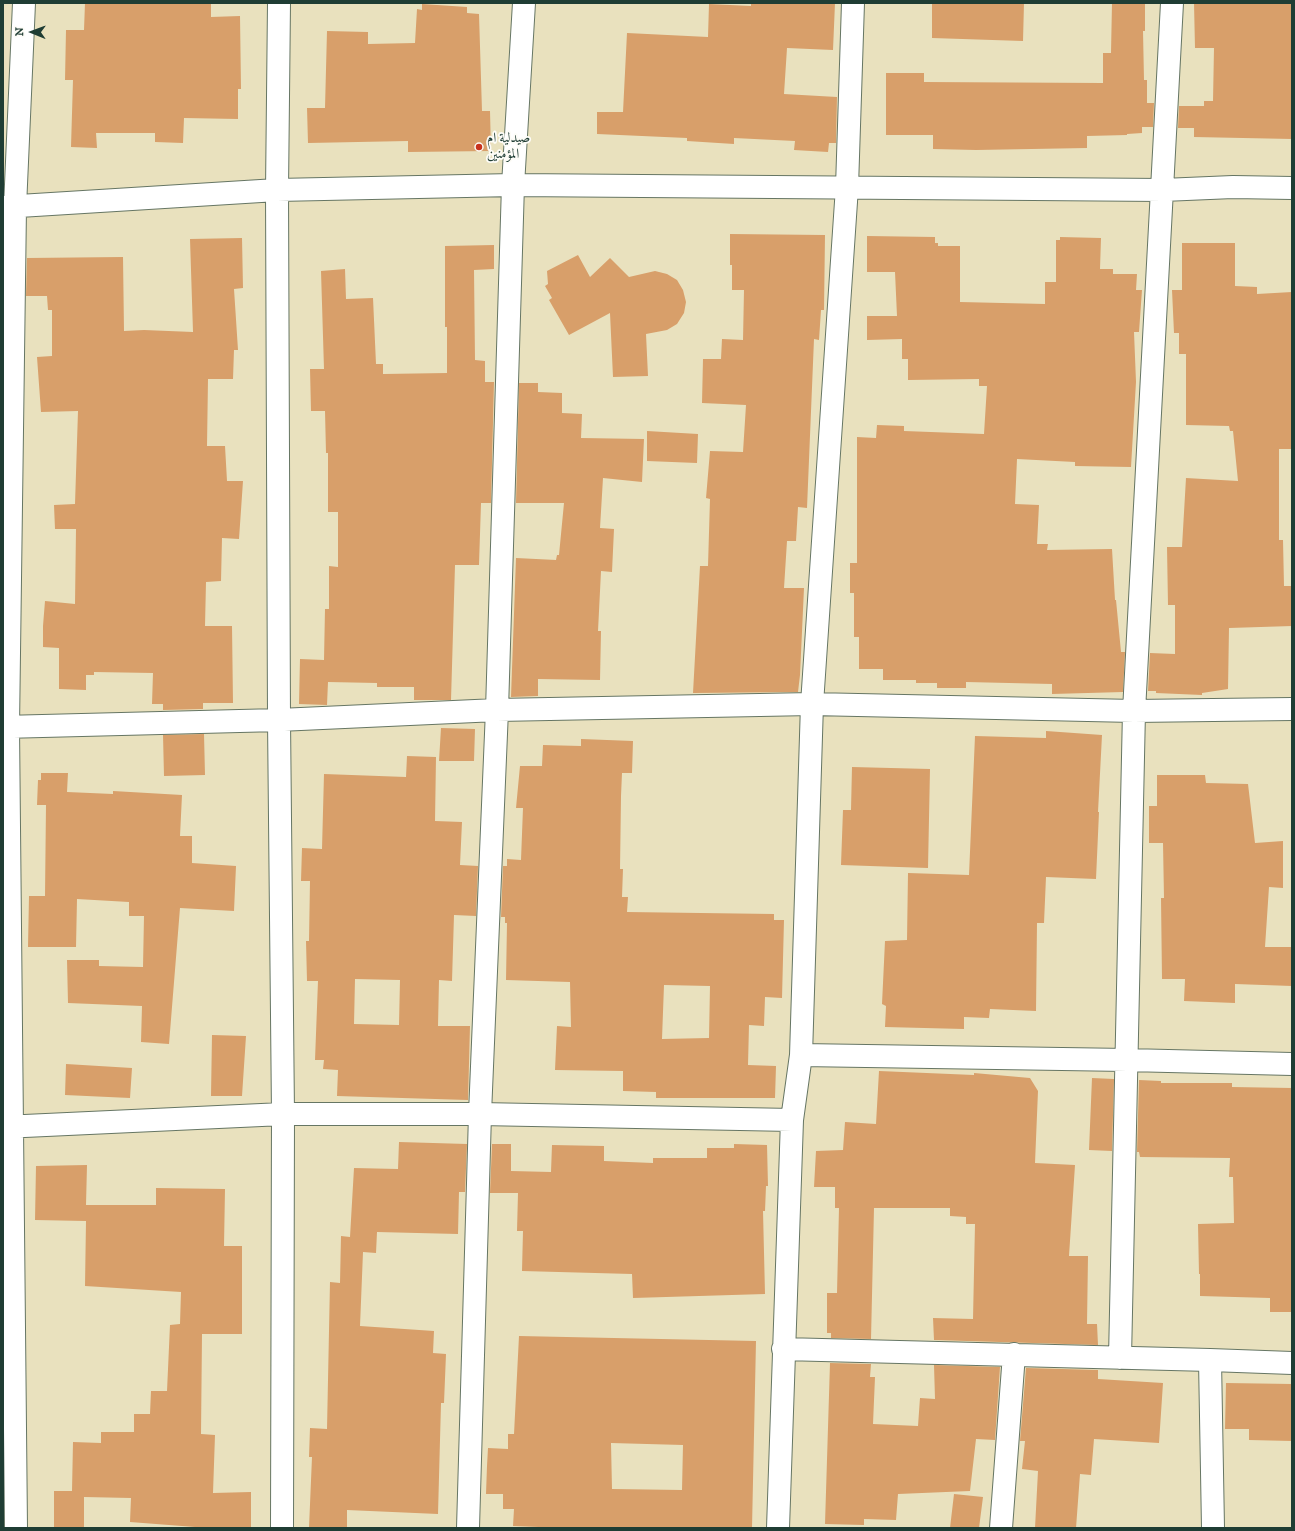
<!DOCTYPE html>
<meta charset="utf-8">
<style>
body{margin:0}
#map{position:relative;width:1295px;height:1531px;overflow:hidden;background:#e9e1be;font-family:"IM FELL DW Pica",serif}
canvas{display:block}
.frame{position:absolute;inset:0;border:4px solid #1f3d34;pointer-events:none}
.north{position:absolute;left:12px;top:12px;width:40px;height:40px;-webkit-text-stroke:3px #fdfcf7;paint-order:stroke;rotate:271deg;font-size:11px;font-weight:700;line-height:16px;text-align:center;color:#1f3d34}
.north::after{content:'';display:block;margin:auto;width:14px;height:18px;background:#1f3d34;clip-path:polygon(50% 0,100% 100%,50% 72%,0 100%)}
</style>
<div id="map">
<canvas width="1295" height="1531"></canvas>
<div class="frame"></div>
<div class="north">N</div>
</div>
<script>
const g = document.querySelector('canvas').getContext('2d');
g.lineJoin = 'round';
function fill(path, color) {
  g.fillStyle = color;
  g.fill(path, 'evenodd');
}
function poly(rows) {
  const path = new Path2D();
  for (const r of rows) {
    path.moveTo(r[0], r[1]);
    for (let i = 2; i < r.length; i += 2) path.lineTo(r[i], r[i + 1]);
  }
  return path;
}
function stroke(path, color, width, dash) {
  g.strokeStyle = color;
  g.lineWidth = width;
  g.lineCap = dash ? 'butt' : 'round';
  g.setLineDash(dash || []);
  g.stroke(path);
}
function drawText(font, color, halo, rows, align = 'center') {
  g.font = font + ' "IM FELL DW Pica",Amiri,serif';
  g.lineWidth = 3.5;
  g.setLineDash([]);
  g.textBaseline = 'middle';
  g.strokeStyle = halo;
  g.fillStyle = color;
  for (const [text, x, y, turn = 0] of rows) {
    g.save();
    g.translate(x, y);
    g.rotate((+turn || 0) * Math.PI / 180);
    g.textAlign = isNaN(turn) ? turn : align;
    if (halo) g.strokeText(text, 0, 0);
    g.fillText(text, 0, 0);
    g.restore();
  }
}
const building = poly([
 [85,3,211,3,211,17,240,16,241,89,238,89,238,119,184,118,183,143,155,142,155,133,96,133,97,148,71,147,73,80,65,80,66,30,84,30],
 [751,3,835,3,833,50,787,48,784,94,837,97,836,143,829,143,828,152,794,150,795,141,734,138,734,144,687,141,687,138,597,134,597,112,623,112,627,33,708,37,709,4,751,6],
 [932,3,1024,3,1023,41,932,38],
 [1112,3,1145,4,1145,31,1143,31,1144,80,1147,80,1147,103,1154,103,1153,127,1142,127,1142,133,1127,134,1127,135,1087,136,1087,148,976,150,933,149,933,135,886,135,886,73,924,73,924,82,1103,83,1103,53,1111,53],
 [1194,3,1292,3,1292,139,1194,137,1194,128,1178,128,1179,106,1204,106,1204,101,1213,101,1214,48,1195,48],
 [422,4,467,7,467,13,479,14,482,111,490,111,491,151,408,152,408,141,308,143,307,108,325,108,327,31,368,32,368,44,415,43,417,9,422,10],
 [730,234,825,235,824,310,821,310,819,340,814,339,807,508,798,507,796,541,787,541,784,588,804,588,800,675,798,692,693,693,700,566,708,566,710,499,706,498,710,451,743,452,746,405,702,403,703,359,721,359,722,339,743,340,744,290,732,290,732,265,730,265],
 [867,236,935,237,935,243,938,243,938,246,960,246,960,302,1045,304,1045,282,1056,282,1056,240,1060,240,1060,237,1101,238,1100,269,1113,269,1113,274,1137,274,1136,290,1142,290,1139,332,1134,332,1136,382,1131,467,1075,466,1075,462,1017,459,1015,504,1039,505,1037,544,1048,544,1047,550,1112,549,1115,600,1116,600,1121,652,1125,652,1123,692,1052,694,1052,684,966,682,966,688,937,688,937,683,916,683,916,680,883,680,883,669,859,669,859,637,854,637,854,593,850,593,850,563,857,563,857,437,876,438,877,425,904,426,904,431,984,434,987,386,979,386,979,379,908,380,908,359,902,359,902,339,867,340,867,316,897,316,895,272,867,272],
 [242,238,243,288,234,289,238,350,234,350,233,379,208,379,207,446,225,446,227,481,243,481,239,539,222,538,221,581,206,582,205,626,232,626,233,703,203,703,203,709,163,710,163,704,152,704,153,673,94,672,94,675,86,675,86,690,59,689,59,648,43,647,43,626,45,601,75,604,76,529,55,529,54,505,75,504,78,411,41,412,37,357,52,356,52,310,48,310,47,296,26,296,27,258,123,257,124,331,144,330,193,332,190,239],
 [1182,243,1235,243,1235,286,1257,287,1257,294,1292,292,1292,449,1279,449,1279,540,1283,540,1284,586,1292,586,1292,626,1229,628,1228,689,1202,693,1202,695,1156,693,1156,691,1148,691,1150,653,1175,654,1175,605,1168,605,1167,547,1182,547,1186,478,1238,481,1233,431,1230,431,1229,426,1186,425,1186,354,1179,354,1179,333,1174,333,1172,290,1182,290],
 [494,245,494,269,474,270,475,360,485,361,485,382,494,382,491,503,481,503,479,565,455,565,451,700,414,700,414,687,377,687,377,683,328,682,327,705,299,704,300,659,324,660,325,609,329,609,329,566,338,567,338,512,328,512,328,453,326,453,325,411,311,411,310,369,324,369,321,271,345,269,346,299,373,298,376,364,383,364,383,374,447,373,447,327,445,327,445,246],
 [578,255,590,277,610,258,629,277,655,271,667,274,677,280,683,290,686,302,684,313,677,324,667,330,646,334,648,376,613,377,610,313,569,335,549,300,552,298,545,286,548,284,547,271],
 [519,383,538,383,538,392,562,393,562,413,582,414,581,438,644,439,642,482,603,478,600,528,614,529,612,572,601,571,598,631,601,631,600,680,538,679,538,696,511,697,516,558,556,560,557,555,559,555,564,503,516,503],
 [647,431,698,434,697,463,647,461],
 [441,728,475,729,474,761,439,761],
 [1046,731,1102,735,1098,812,1099,812,1096,879,1046,877,1044,923,1037,923,1036,1011,990,1009,989,1018,964,1017,964,1029,885,1027,886,1006,882,1004,885,941,907,940,908,873,969,875,975,736,1046,738],
 [204,734,205,775,164,776,163,735],
 [581,739,633,741,632,773,622,773,621,796,620,869,623,869,622,897,628,897,627,912,774,914,774,920,784,920,782,998,765,997,764,1026,749,1025,748,1065,776,1066,775,1098,656,1098,656,1092,623,1091,623,1071,555,1070,557,1026,571,1027,570,982,506,980,507,923,505,923,505,917,501,917,503,866,507,866,507,859,521,860,523,808,516,808,520,766,542,766,543,745,581,746],
 [664,985,710,986,709,1038,662,1039],
 [407,756,436,757,435,821,462,822,460,865,478,866,476,916,454,915,452,981,439,980,438,1026,470,1026,468,1100,337,1096,338,1070,323,1069,324,1060,315,1060,318,981,307,981,306,941,309,941,310,881,301,881,302,848,322,849,324,774,406,777],
 [355,979,400,980,399,1025,354,1024],
 [852,767,930,769,928,868,841,865,843,810,851,810],
 [41,773,68,773,67,792,113,794,113,791,182,795,180,836,192,836,192,863,236,866,234,911,180,908,169,1044,141,1042,142,1006,68,1003,67,960,99,960,99,966,143,967,144,916,129,916,129,902,77,899,76,947,28,947,29,896,45,896,46,805,37,805,38,780,41,780],
 [1157,775,1205,775,1206,783,1248,784,1255,843,1283,841,1283,888,1269,887,1265,947,1292,947,1292,986,1235,984,1235,1003,1184,1001,1185,979,1162,979,1161,898,1164,898,1163,843,1149,843,1149,806,1157,806],
 [212,1035,246,1036,242,1096,211,1096],
 [66,1064,132,1068,130,1098,65,1095],
 [879,1071,974,1075,974,1073,1030,1078,1038,1091,1035,1163,1075,1165,1069,1256,1088,1256,1087,1324,1097,1324,1098,1345,934,1340,933,1318,973,1319,975,1224,966,1224,966,1217,950,1216,950,1208,874,1208,871,1339,831,1338,831,1333,827,1333,827,1293,837,1293,839,1208,835,1208,835,1187,814,1187,816,1151,843,1150,845,1122,876,1124],
 [1092,1078,1114,1079,1112,1151,1089,1150],
 [1139,1080,1161,1081,1161,1083,1232,1083,1232,1087,1292,1088,1292,1312,1270,1312,1270,1298,1200,1296,1200,1274,1199,1274,1198,1224,1234,1223,1233,1177,1229,1177,1230,1158,1140,1157,1139,1152,1137,1152],
 [399,1142,467,1144,465,1192,459,1192,458,1234,377,1232,376,1253,363,1252,360,1326,434,1331,433,1353,446,1354,444,1403,441,1403,438,1514,347,1510,347,1528,309,1528,312,1457,309,1457,310,1428,327,1429,330,1282,340,1283,341,1236,350,1237,354,1168,398,1169],
 [492,1144,511,1144,511,1171,551,1172,552,1145,604,1146,604,1161,653,1163,653,1158,707,1158,707,1148,734,1148,734,1144,767,1145,768,1186,766,1186,765,1211,763,1211,765,1294,633,1298,632,1274,522,1271,523,1231,517,1231,518,1193,490,1193],
 [87,1165,86,1205,156,1205,156,1188,225,1189,224,1246,242,1246,242,1334,202,1334,201,1434,215,1435,213,1493,251,1492,251,1528,208,1528,130,1522,131,1498,84,1497,84,1528,54,1528,54,1491,72,1491,73,1442,101,1443,101,1432,134,1432,134,1414,150,1414,151,1391,167,1391,170,1325,180,1324,181,1292,85,1286,86,1221,35,1220,36,1166],
 [519,1336,756,1341,752,1528,564,1528,513,1526,514,1509,503,1509,503,1494,486,1494,487,1466,488,1448,508,1449,508,1434,514,1434],
 [611,1443,683,1445,682,1490,612,1489],
 [830,1363,871,1364,870,1377,875,1377,873,1424,918,1426,920,1398,935,1399,934,1365,1000,1367,995,1440,976,1439,970,1491,898,1494,896,1520,864,1519,864,1525,825,1524],
 [1026,1368,1098,1370,1098,1379,1163,1383,1159,1443,1094,1439,1091,1475,1080,1474,1076,1528,1035,1528,1038,1471,1022,1469,1025,1441,1020,1441],
 [1226,1383,1292,1384,1292,1441,1249,1440,1249,1429,1225,1429],
 [954,1494,983,1497,979,1528,950,1528]
]);
const minor = poly([
 [279,3,277,190,279,720,283,1114,282,1528],
 [3,207,277,190,513,185,1163,190,1233,187,1292,188],
 [3,727,279,720,497,710,812,704,1134,711,1292,709],
 [801,1055,1127,1060,1292,1064],
 [3,1127,283,1114,480,1114,792,1120],
 [783,1349,1210,1360,1292,1363],
 [1120,1358,1134,711,1172,3],
 [1210,1360,1213,1528],
 [16,1528,8,727,15,207,24,3],
 [468,1528,480,1114,497,710,513,185,524,3],
 [778,1528,792,1120,801,1055,812,704,847,187,853,3],
 [1001,1528,1014,1354]
]);
const markers = [
 [479,147,4,"#c8321e"]
];
const poiNames = [
 ["صيدلية ام",487,139],
 ["المؤمنين",487,155]
];
fill(building, '#d89f6a');
stroke(minor, '#667664', 24);
stroke(minor, '#fff', 22);
for (const [x, y, r, color] of markers) {
  const dot = new Path2D();
  dot.arc(x, y, r, 0, 2 * Math.PI);
  g.fillStyle = color;
  g.fill(dot);
  stroke(dot, '#fdfcf7', 1.5);
}
drawText('14px', '#1f3d34', '#fdfcf7', poiNames, 'left');
</script>
